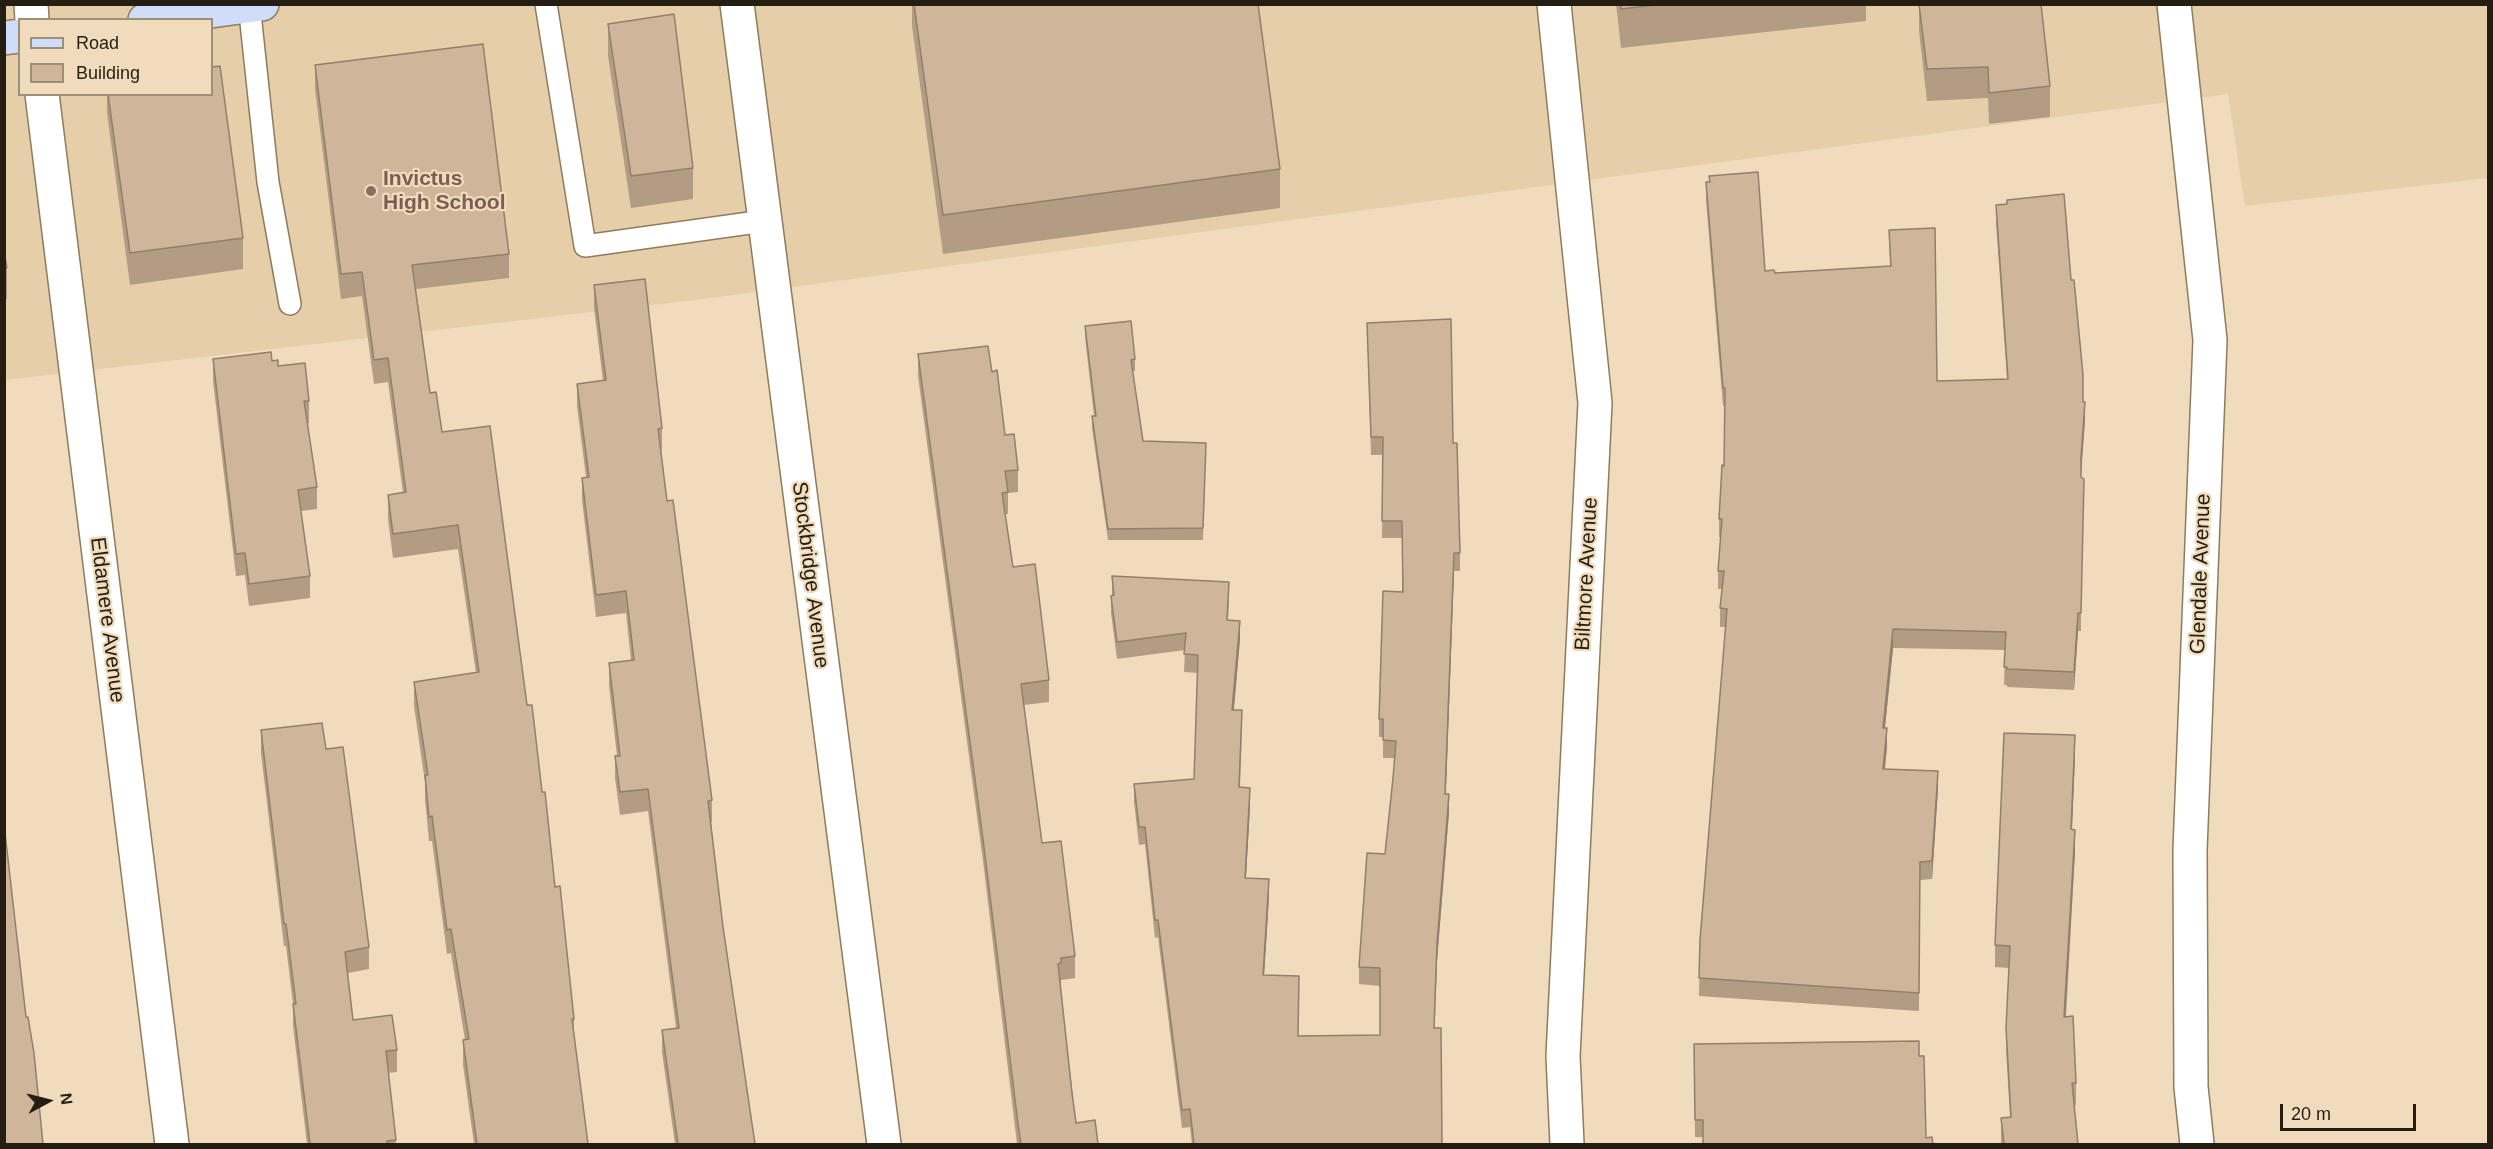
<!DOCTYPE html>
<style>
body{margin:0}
#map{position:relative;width:2493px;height:1149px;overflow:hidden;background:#f0dcbc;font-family:Helvetica,sans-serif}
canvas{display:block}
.frame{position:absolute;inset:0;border:6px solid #241d11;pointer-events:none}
.legend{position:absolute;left:18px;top:18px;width:195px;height:78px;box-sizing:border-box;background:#f0dcbc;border:2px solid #9e9078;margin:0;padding:8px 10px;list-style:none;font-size:18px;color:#241d11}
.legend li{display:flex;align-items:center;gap:12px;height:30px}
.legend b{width:30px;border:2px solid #9e9078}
.north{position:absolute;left:18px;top:1071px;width:60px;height:60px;-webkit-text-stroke:4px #f0dcbc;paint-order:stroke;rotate:83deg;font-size:16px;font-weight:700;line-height:24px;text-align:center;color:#241d11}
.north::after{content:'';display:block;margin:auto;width:21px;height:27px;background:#241d11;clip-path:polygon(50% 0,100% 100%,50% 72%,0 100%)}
.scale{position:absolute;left:2280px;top:1104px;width:136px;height:27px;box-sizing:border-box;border:3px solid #241d11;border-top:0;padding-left:8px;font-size:18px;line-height:21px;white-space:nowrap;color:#241d11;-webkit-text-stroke:4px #f0dcbc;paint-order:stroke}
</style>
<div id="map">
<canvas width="2493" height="1149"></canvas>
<div class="frame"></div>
<ul class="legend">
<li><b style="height:8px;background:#cfddfa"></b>Road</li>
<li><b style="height:16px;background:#cfb69a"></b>Building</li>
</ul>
<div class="north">N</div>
<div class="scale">20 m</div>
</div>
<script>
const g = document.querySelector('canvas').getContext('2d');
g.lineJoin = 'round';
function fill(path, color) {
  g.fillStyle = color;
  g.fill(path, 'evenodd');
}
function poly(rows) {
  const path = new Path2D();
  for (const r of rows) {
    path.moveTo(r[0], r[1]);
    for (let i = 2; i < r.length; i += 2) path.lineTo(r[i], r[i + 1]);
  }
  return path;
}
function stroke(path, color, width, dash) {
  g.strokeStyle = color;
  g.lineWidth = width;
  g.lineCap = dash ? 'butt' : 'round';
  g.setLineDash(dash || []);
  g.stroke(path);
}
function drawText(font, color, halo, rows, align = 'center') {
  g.font = font + ' Helvetica,sans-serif';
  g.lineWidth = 4.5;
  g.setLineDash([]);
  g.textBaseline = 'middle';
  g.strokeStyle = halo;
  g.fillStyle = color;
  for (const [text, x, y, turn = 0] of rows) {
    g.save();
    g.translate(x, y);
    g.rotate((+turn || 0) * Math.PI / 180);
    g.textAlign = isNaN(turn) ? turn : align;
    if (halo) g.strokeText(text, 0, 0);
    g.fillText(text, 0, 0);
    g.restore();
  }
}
const built = poly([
 [4,5,2488,5,2488,178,2245,206,2228,94,696,300,5,380],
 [20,20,212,20,212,94,20,94]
]);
const lane = poly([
 [249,4,268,182,290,304],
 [546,4,585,246,764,221]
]);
const street = poly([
 [31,4,32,20],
 [737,4,884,1144],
 [1554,4,1595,403,1563,1056,1567,1144],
 [2174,4,2210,340,2190,850,2191,1087,2197,1144],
 [42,94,172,1144]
]);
const secondary = poly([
 [145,20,262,4],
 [4,38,20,36]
]);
const wall = poly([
 [912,4,1258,4,1280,169,1280,208,943,254,912,26],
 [1616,4,1866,4,1866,21,1621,48],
 [1919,4,2041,4,2050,86,2050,117,1989,124,1988,98,1927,101,1919,31],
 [608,24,693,168,693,199,631,208,608,56],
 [315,65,509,254,509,278,416,289,430,393,527,705,542,792,574,1019,574,1037,588,1144,474,1144,463,1065,463,1040,465,1040,451,953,447,954,432,841,429,841,425,799,425,782,414,706,414,682,476,673,458,549,393,558,388,519,388,495,403,493,388,382,374,384,362,296,341,299,315,89],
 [107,94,212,94,243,238,243,269,130,285,107,113],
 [1709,176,1765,271,1775,273,1890,266,1889,230,1937,381,2007,379,1996,223,1996,205,2071,280,2085,420,2081,473,2081,631,2078,631,2074,690,2007,687,2007,685,2004,685,2005,650,1893,648,1885,728,1887,746,1885,769,1938,789,1932,879,1920,880,1919,1011,1699,996,1700,940,1726,627,1720,627,1720,608,1722,589,1718,589,1718,571,1721,537,1719,537,1719,519,1724,466,1725,406,1723,406,1706,200,1706,182,1709,182],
 [4,251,7,268,7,299,4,300],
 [594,285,662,428,662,450,661,450,667,501,712,800,712,822,711,822,723,927,755,1144,675,1144,662,1052,662,1030,676,1028,648,811,620,815,615,778,615,756,617,756,609,685,609,663,631,660,626,613,596,617,582,500,582,478,586,477,577,406,577,384,603,381,594,308],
 [1367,323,1453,443,1460,553,1460,571,1454,571,1446,794,1449,812,1437,961,1434,1028,1442,1144,1192,1144,1190,1127,1182,1128,1158,937,1155,938,1145,844,1139,845,1134,802,1134,784,1194,779,1198,673,1184,672,1185,650,1117,659,1111,613,1111,596,1112,595,1112,576,1229,600,1228,620,1240,639,1234,710,1242,728,1240,788,1250,806,1246,878,1269,897,1264,975,1299,1036,1380,1035,1380,986,1359,984,1359,967,1385,854,1395,758,1383,758,1383,737,1379,737,1379,719,1402,592,1402,538,1382,538,1383,455,1371,455],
 [1085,326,1135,359,1135,371,1133,371,1143,441,1206,443,1203,540,1108,540,1092,428,1092,416,1094,416,1085,337],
 [918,354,992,372,1005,435,1018,470,1018,492,1008,493,1008,514,1005,514,1013,567,1049,680,1049,702,1024,705,1042,843,1075,956,1075,978,1061,980,1061,985,1060,985,1076,1123,1098,1144,1017,1144,983,861,918,376],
 [213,359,278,366,309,401,309,423,307,423,317,487,317,509,301,511,310,576,310,598,249,606,245,575,236,576,213,381],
 [261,730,326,749,369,947,369,969,348,973,353,1020,397,1050,397,1072,388,1073,396,1144,307,1144,293,1026,293,1004,286,946,284,946,261,753],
 [2075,757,2072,829,2075,852,2066,1017,2076,1083,2076,1105,2074,1105,2078,1144,2001,1144,2001,1118,2010,1117,2006,1050,2006,1028,2009,968,1995,967,1995,945],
 [1694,1044,1919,1056,1926,1138,1933,1144,1695,1137]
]);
const shadedWall = poly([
 [2085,402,2085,420,2081,475,2081,457],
 [1454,553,1454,571,1445,811,1445,794],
 [2078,613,2078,631,2074,690,2074,672],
 [1240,621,1240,639,1232,728,1232,710],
 [1893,629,1893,648,1883,746,1883,728],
 [1887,728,1887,746,1883,787,1883,769],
 [2075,735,2075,757,2071,851,2071,829],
 [1938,771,1938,789,1932,879,1932,861],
 [1250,788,1250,806,1245,895,1245,878],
 [1449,794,1449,812,1437,961,1434,1046,1437,943],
 [2075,830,2075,852,2064,1039,2064,1017],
 [1269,879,1269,897,1263,993,1263,975]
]);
const building = poly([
 [914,4,1258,4,1280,169,943,215,914,4],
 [1621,4,1664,4,1621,9,1621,4],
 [1919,4,2041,4,2050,86,1989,93,1988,67,1927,69,1919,4],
 [674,14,693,168,631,176,608,24,674,14],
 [483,44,509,254,412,265,430,393,436,392,442,432,490,426,527,705,532,705,542,792,545,792,555,887,560,886,574,1019,572,1019,588,1144,477,1144,463,1040,469,1039,451,929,447,930,432,816,429,817,425,775,428,775,414,682,479,672,458,525,393,534,388,495,406,492,388,358,374,360,362,272,341,274,315,65,483,44],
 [220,66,243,238,130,253,108,94,212,94,212,67,220,66],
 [1758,172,1765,271,1774,270,1775,273,1891,266,1889,230,1935,228,1937,381,2008,379,1996,205,2007,204,2007,200,2064,194,2071,280,2074,280,2083,375,2083,402,2085,402,2081,457,2081,477,2084,479,2081,613,2078,613,2074,672,2007,669,2007,667,2004,667,2006,632,1893,629,1883,728,1887,728,1883,769,1938,771,1932,861,1920,862,1919,993,1699,978,1700,940,1727,609,1720,608,1724,571,1718,571,1722,519,1719,519,1722,465,1724,466,1725,388,1723,388,1706,182,1710,182,1709,176,1758,172],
 [4,251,7,268,4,268,4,251],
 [645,279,662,428,658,429,667,501,673,500,712,800,708,801,723,927,755,1144,678,1144,662,1030,679,1028,648,789,620,792,615,756,620,756,609,663,634,660,626,591,596,595,582,478,589,477,577,384,606,380,594,285,645,279],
 [1451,319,1453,443,1457,443,1460,553,1454,553,1445,794,1449,794,1437,943,1434,1028,1441,1028,1442,1144,1194,1144,1190,1109,1182,1110,1158,920,1155,920,1145,827,1139,827,1134,784,1194,779,1198,655,1184,654,1186,633,1117,642,1111,596,1114,595,1112,576,1229,582,1227,620,1240,621,1232,710,1242,710,1239,787,1250,788,1245,878,1269,879,1263,975,1299,976,1298,1036,1380,1035,1380,968,1359,967,1367,853,1385,854,1393,778,1396,741,1383,740,1383,719,1379,719,1383,591,1403,592,1402,521,1382,521,1383,437,1371,437,1367,323,1451,319],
 [1131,321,1135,359,1131,360,1143,441,1206,443,1203,528,1108,529,1092,416,1096,416,1085,326,1131,321],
 [988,346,992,372,997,370,1005,435,1014,434,1018,470,1005,471,1008,492,1002,493,1013,567,1035,564,1049,680,1021,684,1042,843,1061,841,1075,956,1061,958,1061,963,1058,964,1072,1093,1076,1123,1095,1120,1098,1144,1021,1144,1018,1124,983,839,918,354,988,346],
 [271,352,272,361,278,360,278,366,305,363,309,401,304,401,317,487,298,490,310,576,249,584,245,553,236,554,213,359,271,352],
 [322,723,326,749,343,747,369,947,345,952,353,1020,392,1015,397,1050,386,1051,396,1140,387,1141,387,1144,310,1144,293,1004,296,1004,286,924,284,924,261,730,322,723],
 [2004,733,2075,735,2071,829,2075,830,2064,1017,2073,1016,2076,1083,2072,1083,2078,1144,2004,1144,2001,1118,2011,1117,2006,1028,2010,946,1995,945,2004,733],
 [4,824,26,1017,28,1017,34,1053,43,1144,4,1144,4,824],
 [1919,1041,1919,1056,1924,1056,1926,1138,1932,1137,1933,1144,1703,1144,1703,1120,1695,1120,1694,1044,1919,1041]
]);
const markers = [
 [371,191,6,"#8d6e63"]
];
const educationNames = [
 ["Invictus",383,179],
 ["High School",383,203]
];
const streetNames = [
 ["Biltmore Avenue",1587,574,-87],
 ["Glendale Avenue",2201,574,-88],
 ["Stockbridge Avenue",810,575,83],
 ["Eldamere Avenue",107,620,83]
];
fill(built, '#e6cfa8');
stroke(lane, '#8e7c5e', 24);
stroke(street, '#8e7c5e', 36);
stroke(secondary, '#8e7c5e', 36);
stroke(lane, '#fff', 21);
stroke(street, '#fff', 33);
stroke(secondary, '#cfddfa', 33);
fill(wall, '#b29d84');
fill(shadedWall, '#917f6c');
fill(building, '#cfb69a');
stroke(building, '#917f6c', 1.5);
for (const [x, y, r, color] of markers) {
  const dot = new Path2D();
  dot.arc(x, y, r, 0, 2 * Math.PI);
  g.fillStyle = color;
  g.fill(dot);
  stroke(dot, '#f0dcbc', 2);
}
drawText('bold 21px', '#785e54', '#f0dcbc', educationNames, 'left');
drawText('21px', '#241d11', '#f0dcbc', streetNames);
</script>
